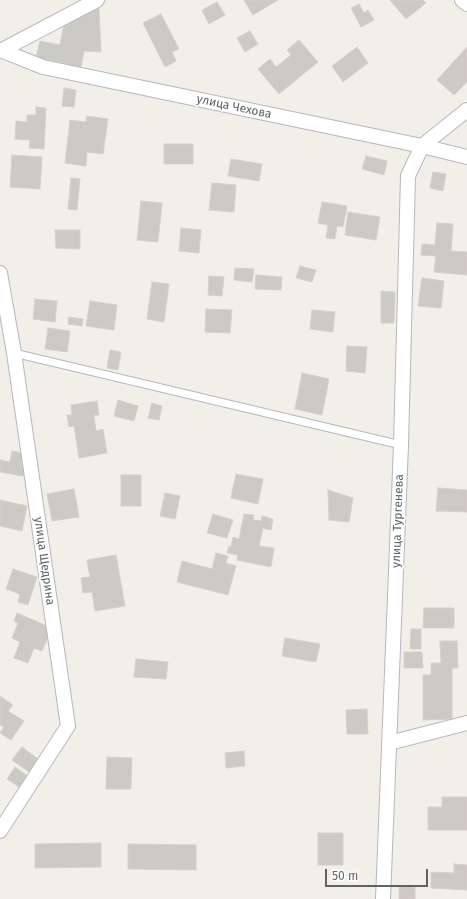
<!DOCTYPE html>
<meta charset="utf-8">
<style>
body{margin:0}
#map{position:relative;width:467px;height:899px;overflow:hidden;background:#f1efe8;font-family:"Fira Sans",sans-serif}
canvas{display:block}
.scale{position:absolute;left:325px;top:869px;width:103px;height:18px;box-sizing:border-box;border:2px solid #5f6368;border-top:0;padding-left:5px;font-size:12px;line-height:14px;white-space:nowrap;color:#5f6368;-webkit-text-stroke:3px #fff;paint-order:stroke}
</style>
<div id="map">
<canvas width="467" height="899"></canvas>
<div class="scale">50 m</div>
</div>
<script>
const g = document.querySelector('canvas').getContext('2d');
g.lineJoin = 'round';
function fill(path, color) {
  g.fillStyle = color;
  g.fill(path, 'evenodd');
}
function poly(rows) {
  const path = new Path2D();
  for (const r of rows) {
    path.moveTo(r[0], r[1]);
    for (let i = 2; i < r.length; i += 2) path.lineTo(r[i], r[i + 1]);
  }
  return path;
}
function stroke(path, color, width, dash) {
  g.strokeStyle = color;
  g.lineWidth = width;
  g.lineCap = dash ? 'butt' : 'round';
  g.setLineDash(dash || []);
  g.stroke(path);
}
function drawText(font, color, halo, rows, align = 'center') {
  g.font = font + ' "Fira Sans",sans-serif';
  g.lineWidth = 3.5;
  g.setLineDash([]);
  g.textBaseline = 'middle';
  g.strokeStyle = halo;
  g.fillStyle = color;
  for (const [text, x, y, turn = 0] of rows) {
    g.save();
    g.translate(x, y);
    g.rotate((+turn || 0) * Math.PI / 180);
    g.textAlign = isNaN(turn) ? turn : align;
    if (halo) g.strokeText(text, 0, 0);
    g.fillText(text, 0, 0);
    g.restore();
  }
}
const building = poly([
 [244,0,278,0,253,15,244,0],
 [390,0,423,0,426,3,406,19,390,0],
 [217,2,225,15,209,24,202,10,217,2],
 [359,4,364,13,368,10,374,20,361,27,351,8,359,4],
 [99,7,101,52,84,51,81,67,36,57,40,41,60,45,64,24,99,7],
 [161,14,179,49,172,52,176,61,165,67,143,23,161,14],
 [250,31,258,44,245,52,237,38,250,31],
 [299,40,318,62,279,94,258,69,270,59,276,67,291,55,287,50,299,40],
 [357,47,368,63,343,82,332,66,357,47],
 [467,47,467,82,454,95,437,80,467,47],
 [64,88,76,90,74,107,62,106,64,88],
 [36,107,46,108,44,149,29,148,30,140,15,139,16,121,27,122,27,115,36,115,36,107],
 [87,116,108,119,103,154,87,152,86,166,65,163,70,120,86,122,87,116],
 [164,144,193,144,193,164,164,164,164,144],
 [12,155,42,157,40,189,10,187,12,155],
 [366,156,387,161,384,175,362,169,366,156],
 [231,159,262,164,259,181,228,176,231,159],
 [433,172,446,174,443,191,430,188,433,172],
 [71,178,80,179,77,210,68,209,71,178],
 [212,183,236,185,234,212,209,210,212,183],
 [141,201,162,203,158,242,137,240,141,201],
 [322,202,347,206,343,227,337,226,335,239,326,238,328,225,318,223,322,202],
 [348,212,380,217,376,240,345,235,348,212],
 [437,223,453,224,451,251,467,252,467,275,434,272,436,256,421,255,422,244,435,245,437,223],
 [181,228,201,230,199,253,179,251,181,228],
 [55,230,80,230,80,249,56,248,55,230],
 [300,266,316,270,312,282,296,278,300,266],
 [235,268,254,269,252,282,234,280,235,268],
 [256,275,282,277,281,290,255,289,256,275],
 [209,276,224,277,222,296,208,295,209,276],
 [422,278,444,281,441,308,418,306,422,278],
 [152,282,169,284,164,322,147,319,152,282],
 [381,291,395,292,394,323,381,323,381,291],
 [35,299,57,301,55,322,33,319,35,299],
 [90,301,117,305,114,330,86,326,90,301],
 [206,309,232,310,230,333,205,332,206,309],
 [312,310,335,312,333,332,310,329,312,310],
 [69,317,83,319,82,326,68,324,69,317],
 [48,328,70,331,67,352,45,349,48,328],
 [347,346,367,347,365,373,346,371,347,346],
 [110,350,121,352,118,370,107,368,110,350],
 [302,373,329,379,322,415,295,409,302,373],
 [118,400,138,406,134,421,114,416,118,400],
 [97,401,99,415,94,415,96,431,103,429,107,453,79,458,74,426,69,427,67,415,72,415,71,405,97,401],
 [152,403,162,406,159,420,148,418,152,403],
 [12,451,23,453,21,464,25,465,23,476,0,472,0,460,10,462,12,451],
 [236,474,263,479,258,504,231,498,236,474],
 [121,475,141,475,141,506,121,506,121,475],
 [438,488,467,490,467,512,436,511,438,488],
 [74,489,79,517,52,521,47,494,74,489],
 [328,490,353,498,349,522,329,520,328,490],
 [165,493,180,496,175,519,160,516,165,493],
 [0,500,27,506,22,531,0,526,0,500],
 [213,514,233,520,227,538,207,533,213,514],
 [244,514,254,515,253,520,261,521,262,516,273,519,271,530,263,528,259,546,274,548,271,567,237,560,238,555,227,553,229,546,231,547,233,537,239,539,244,514],
 [216,553,228,556,226,563,236,566,228,595,177,582,182,561,212,569,216,553],
 [116,555,125,606,95,611,92,592,83,593,81,578,90,577,87,560,116,555],
 [13,569,37,577,28,605,18,602,20,594,6,589,13,569],
 [424,608,454,608,454,628,423,628,424,608],
 [17,613,52,628,42,651,34,648,28,663,14,658,20,642,12,638,18,623,14,621,17,613],
 [411,629,421,629,421,649,410,649,411,629],
 [285,638,320,644,316,662,282,656,285,638],
 [440,641,457,641,458,668,452,668,452,719,423,720,423,675,431,675,431,663,441,663,440,641],
 [404,652,422,652,423,668,404,668,404,652],
 [136,659,168,662,166,679,134,677,136,659],
 [0,696,13,705,8,711,24,721,11,740,0,733,4,727,0,725,0,696],
 [367,709,368,734,347,734,346,710,367,709],
 [22,747,41,761,32,774,12,760,22,747],
 [244,751,245,766,226,768,225,753,244,751],
 [107,757,132,758,131,789,106,789,107,757],
 [15,767,30,778,22,789,7,779,15,767],
 [442,797,467,797,467,830,428,830,428,807,442,807,442,797],
 [318,833,343,833,343,865,318,865,318,833],
 [101,843,101,867,35,868,35,844,101,843],
 [128,844,196,845,196,870,128,869,128,844],
 [454,864,467,865,467,890,431,888,431,872,454,873,454,864],
 [399,886,415,887,415,899,399,899,399,886]
]);
const lane = poly([
 [14,353,401,445]
]);
const street = poly([
 [462,0,467,4],
 [0,50,43,67,422,146,467,157],
 [2,50,97,0],
 [0,273,14,353,68,726,0,831],
 [389,743,467,723],
 [383,899,401,445,408,176,422,146,467,110]
]);
const streetNames = [
 ["улица Чехова",234,107,12],
 ["улица Тургенева",398,521,-88],
 ["улица Щедрина",44,561,82]
];
fill(building, '#cccac5');
stroke(building, '#d6d1c6', 1);
stroke(lane, '#b5b8bc', 9);
stroke(street, '#b5b8bc', 16);
stroke(lane, '#fff', 7);
stroke(street, '#fff', 14);
drawText('12px', '#5f6368', '#fff', streetNames);
</script>
